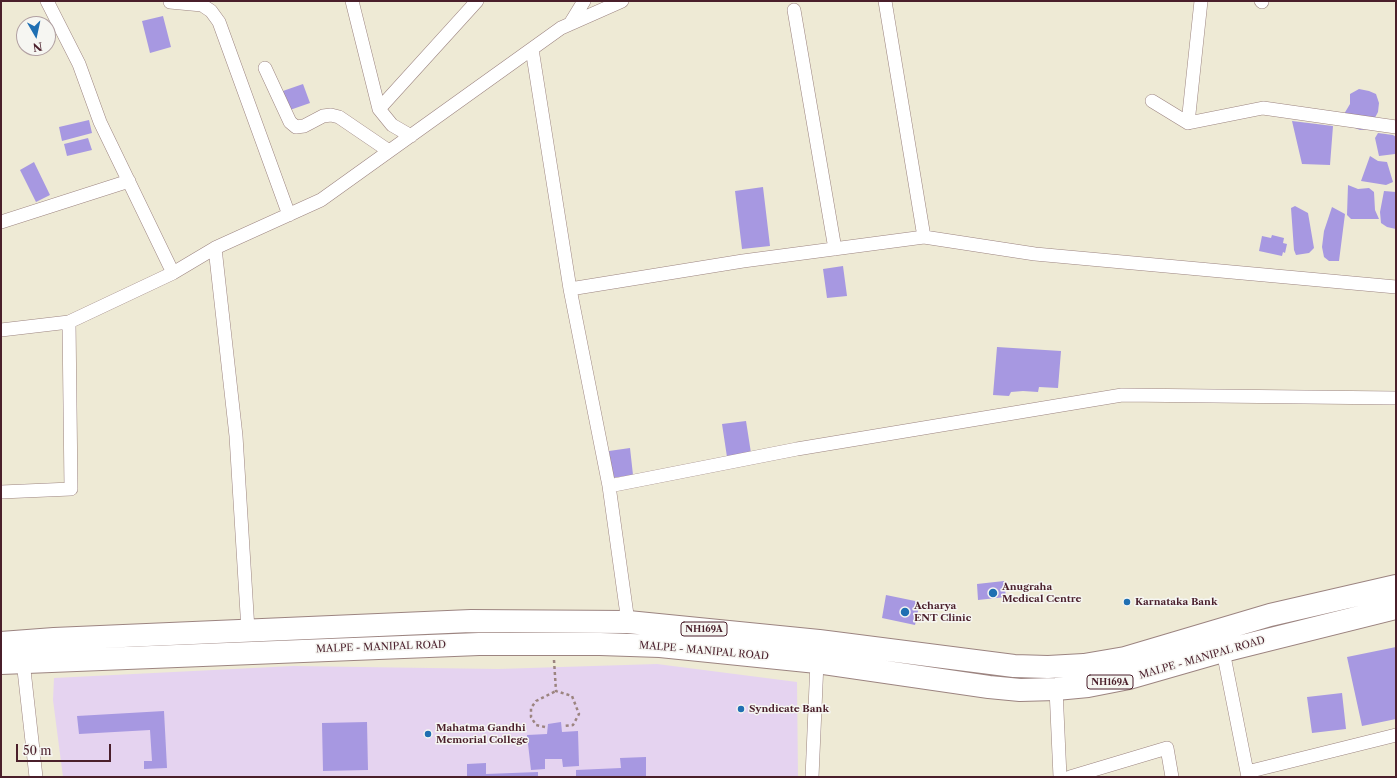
<!DOCTYPE html>
<style>
body{margin:0}
#map{position:relative;width:1397px;height:778px;overflow:hidden;background:#eeead5;font-family:"Libre Caslon Text",serif}
canvas{display:block}
.frame{position:absolute;inset:0;border:2px solid #4a1f2b;pointer-events:none}
.north{position:absolute;left:16px;top:16px;width:40px;height:40px;box-sizing:border-box;background:#f6f6f2;border:1px solid #b1a0a2;border-radius:50%;rotate:171deg;font-size:11px;font-weight:700;line-height:16px;text-align:center;color:#4a1f2b}
.north::after{content:'';display:block;margin:auto;width:14px;height:18px;background:#1f6fb2;clip-path:polygon(50% 0,100% 100%,50% 72%,0 100%)}
.scale{position:absolute;left:16px;top:744px;width:95px;height:18px;box-sizing:border-box;border:2px solid #4a1f2b;border-top:0;padding-left:5px;font-size:12px;line-height:14px;white-space:nowrap;color:#4a1f2b;-webkit-text-stroke:3px #f6f6f2;paint-order:stroke}
</style>
<div id="map">
<canvas width="1397" height="778"></canvas>
<div class="frame"></div>
<div class="north">N</div>
<div class="scale">50 m</div>
</div>
<script>
const g = document.querySelector('canvas').getContext('2d');
g.lineJoin = 'round';
function fill(path, color) {
  g.fillStyle = color;
  g.fill(path, 'evenodd');
}
function poly(rows) {
  const path = new Path2D();
  for (const r of rows) {
    path.moveTo(r[0], r[1]);
    for (let i = 2; i < r.length; i += 2) path.lineTo(r[i], r[i + 1]);
  }
  return path;
}
function stroke(path, color, width, dash) {
  g.strokeStyle = color;
  g.lineWidth = width;
  g.lineCap = dash ? 'butt' : 'round';
  g.setLineDash(dash || []);
  g.stroke(path);
}
function drawText(font, color, halo, rows, align = 'center') {
  g.font = font + ' "Libre Caslon Text",serif';
  g.lineWidth = 3;
  g.setLineDash([]);
  g.textBaseline = 'middle';
  g.strokeStyle = halo;
  g.fillStyle = color;
  for (const [text, x, y, turn = 0] of rows) {
    g.save();
    g.translate(x, y);
    g.rotate((+turn || 0) * Math.PI / 180);
    g.textAlign = isNaN(turn) ? turn : align;
    if (halo) g.strokeText(text, 0, 0);
    g.fillText(text, 0, 0);
    g.restore();
  }
}
const built = poly([
 [657,664,797,682,798,777,63,777,53,700,54,678,293,666,498,669]
]);
const building = poly([
 [163,16,171,47,150,53,142,21],
 [303,84,310,103,287,111,280,92],
 [1359,89,1369,91,1376,94,1379,103,1378,112,1369,129,1360,130,1350,126,1344,114,1350,104,1350,94],
 [89,120,92,133,62,141,59,127],
 [1292,121,1333,126,1330,165,1302,164],
 [1378,133,1393,135,1396,137,1395,154,1379,156,1375,138],
 [88,138,92,150,67,156,64,144],
 [1370,156,1378,161,1387,162,1393,182,1386,185,1361,181],
 [34,162,50,195,36,202,20,170],
 [1348,185,1358,189,1369,188,1374,192,1375,210,1379,219,1351,219,1347,215],
 [763,187,770,246,742,249,735,191],
 [1384,191,1396,192,1396,229,1387,227,1381,223,1380,212],
 [1295,206,1308,213,1314,248,1309,253,1296,255,1294,250,1291,208],
 [1332,207,1345,214,1339,261,1329,261,1324,257,1322,247,1324,231],
 [1272,235,1284,238,1283,243,1287,244,1285,253,1283,252,1282,256,1259,251,1262,236,1271,238],
 [843,266,847,296,827,298,823,269],
 [997,347,1061,351,1058,388,1039,387,1038,392,1023,391,1011,392,1009,396,993,395],
 [746,421,751,453,727,457,722,424],
 [630,448,633,475,612,478,609,451],
 [1004,581,1006,597,978,600,977,584],
 [886,595,920,602,915,625,882,618],
 [1396,647,1396,719,1362,726,1347,657],
 [1342,693,1346,729,1312,733,1307,697],
 [164,711,167,768,144,769,144,761,152,761,150,730,79,734,77,716],
 [367,722,368,770,323,771,322,723],
 [561,722,562,732,578,731,579,766,563,767,562,759,545,759,545,769,531,770,527,735,547,734,548,724],
 [646,757,646,777,576,777,576,770,621,768,620,758],
 [486,763,486,774,538,772,538,777,467,777,467,764]
]);
const path = poly([
 [554,660,556,691,572,696,579,714,573,725,563,726],
 [545,727,536,725,531,717,531,708,536,701,556,691]
]);
const street = poly([
 [47,1,79,64,100,122,173,273],
 [352,1,379,109,392,125,411,136],
 [885,1,924,237],
 [1261,1,1262,2],
 [170,2,202,5,211,11,219,22,289,215],
 [794,10,835,249],
 [570,24,584,1],
 [532,49,570,289,609,486,628,622],
 [265,68,290,122,296,127,304,126,323,116,331,115,339,117,389,151],
 [1152,101,1188,123,1263,108,1396,127],
 [379,109,477,1],
 [1188,123,1201,1],
 [1,222,129,181],
 [215,248,236,436,248,630],
 [570,289,743,261,924,237,1035,254,1396,287],
 [1,330,69,322,173,273,215,248,321,200,561,28,622,1],
 [609,486,797,449,1122,395,1396,398],
 [1,492,71,489,69,322],
 [1223,651,1248,777],
 [23,661,36,777],
 [1056,689,1060,777],
 [1247,772,1396,735],
 [812,777,817,662],
 [1070,777,1167,748,1172,777]
]);
const highway = poly([
 [1,643,54,639,471,621,628,622,819,641,1014,666,1048,667,1084,665,1125,658,1270,615,1396,586],
 [1,663,479,644,600,644,660,646,817,662,989,687,1020,690,1056,689,1088,686,1129,678,1223,651,1396,608]
]);
const markers = [
 [993,593,5,"#1f6fb2"],
 [1127,602,4,"#1f6fb2"],
 [905,612,5,"#1f6fb2"],
 [741,709,4,"#1f6fb2"],
 [428,734,4,"#1f6fb2"]
];
const shields = [
 [704,629,46],
 [1110,682,46]
];
const shieldNames = [
 ["NH169A",704,629],
 ["NH169A",1110,682]
];
const poiNames = [
 ["Anugraha",1002,587],
 ["Medical Centre",1002,599],
 ["Karnataka Bank",1135,602],
 ["Acharya",914,606],
 ["ENT Clinic",914,618],
 ["Syndicate Bank",749,709],
 ["Mahatma Gandhi",436,728],
 ["Memorial College",436,740]
];
const streetNames = [
 ["MALPE - MANIPAL ROAD",381,647,-2],
 ["MALPE - MANIPAL ROAD",704,651,5],
 ["MALPE - MANIPAL ROAD",1202,658,-16]
];
fill(built, '#e5d3f0');
fill(building, '#a798e1');
stroke(street, '#9c8480', 14);
stroke(highway, '#9c8480', 24);
stroke(path, '#9c8480', 2.5, [3, 3]);
stroke(street, '#fff', 13);
stroke(highway, '#fff', 22);
for (const [x, y, r, color] of markers) {
  const dot = new Path2D();
  dot.arc(x, y, r, 0, 2 * Math.PI);
  g.fillStyle = color;
  g.fill(dot);
  stroke(dot, '#f6f6f2', 1.5);
}
for (const [x, y, w] of shields) {
  const box = new Path2D();
  box.roundRect(x - w / 2, y - 7, w, 14, 3);
  g.fillStyle = '#f6f6f2';
  g.fill(box);
  stroke(box, '#4a1f2b', 1);
}
drawText('bold 9px', '#4a1f2b', null, shieldNames);
drawText('bold 10px', '#4a1f2b', '#f6f6f2', poiNames, 'left');
drawText('10px', '#4a1f2b', '#f6f6f2', streetNames);
</script>
